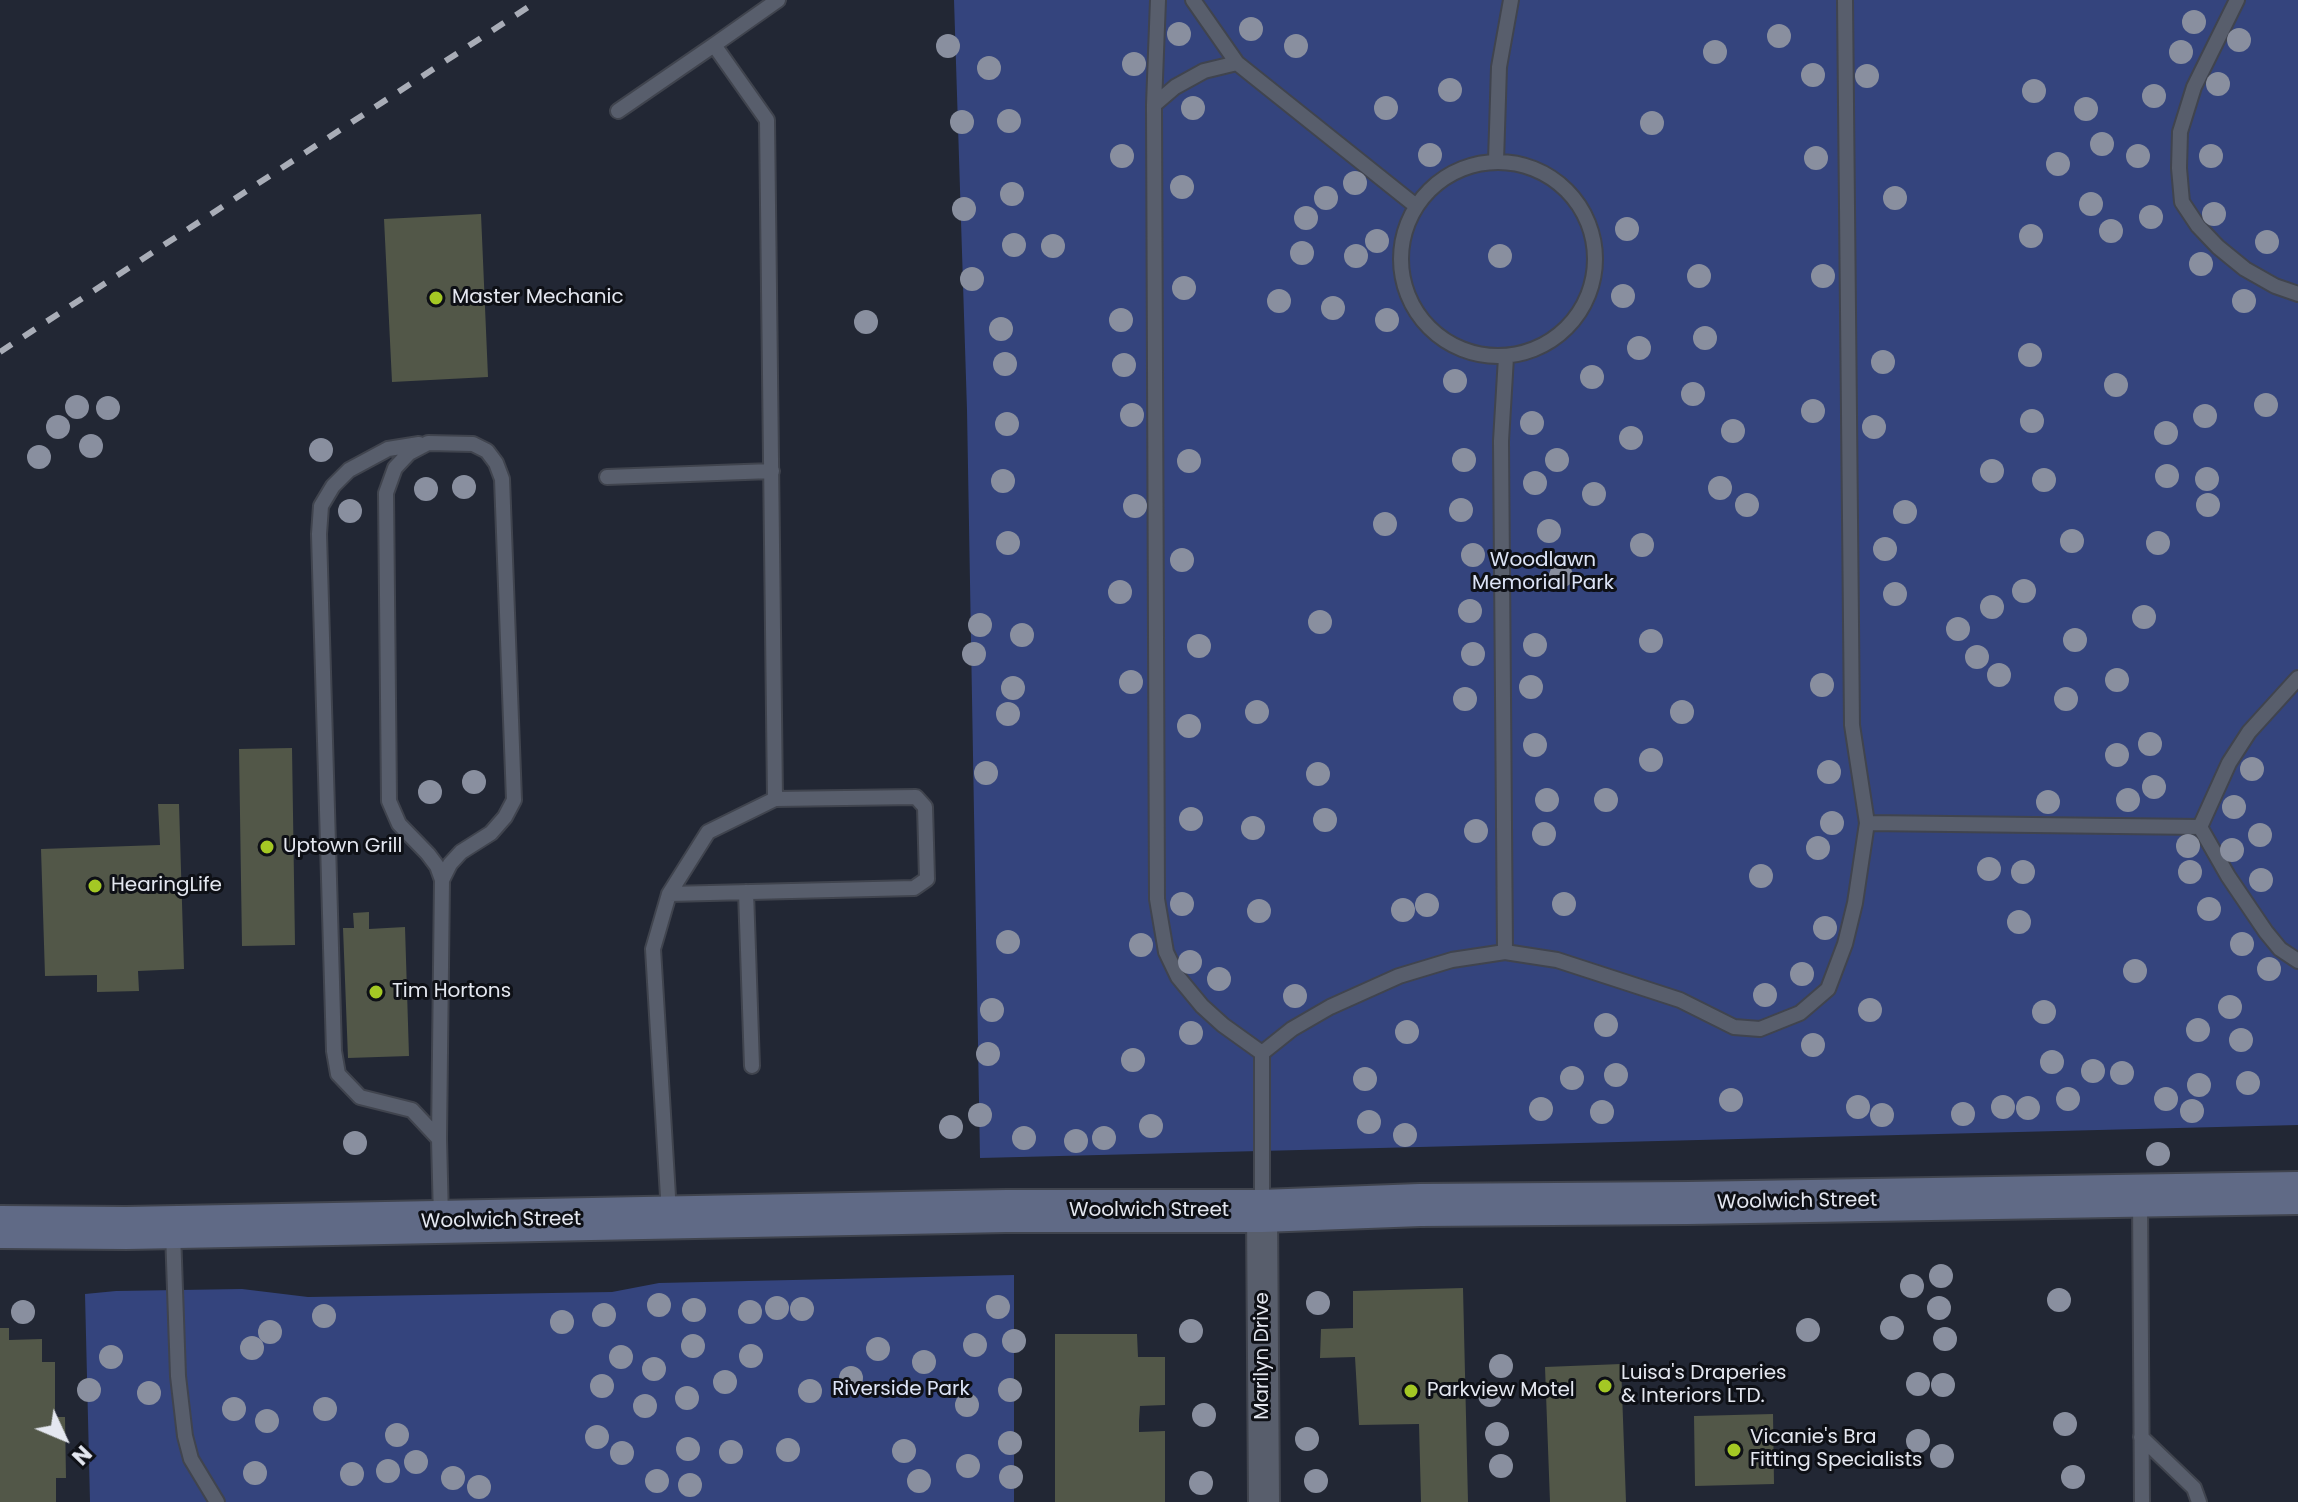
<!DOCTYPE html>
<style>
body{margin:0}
#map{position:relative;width:2298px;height:1502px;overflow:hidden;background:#222734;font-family:Poppins,sans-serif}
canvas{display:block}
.north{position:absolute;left:24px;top:1398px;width:80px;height:80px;-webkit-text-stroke:6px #0e1016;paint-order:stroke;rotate:134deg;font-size:22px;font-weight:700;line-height:32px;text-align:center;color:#e4e7f0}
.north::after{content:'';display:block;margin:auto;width:28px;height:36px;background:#e4e7f0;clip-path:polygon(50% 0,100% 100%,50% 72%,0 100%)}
</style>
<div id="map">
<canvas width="2298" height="1502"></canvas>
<div class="north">N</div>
</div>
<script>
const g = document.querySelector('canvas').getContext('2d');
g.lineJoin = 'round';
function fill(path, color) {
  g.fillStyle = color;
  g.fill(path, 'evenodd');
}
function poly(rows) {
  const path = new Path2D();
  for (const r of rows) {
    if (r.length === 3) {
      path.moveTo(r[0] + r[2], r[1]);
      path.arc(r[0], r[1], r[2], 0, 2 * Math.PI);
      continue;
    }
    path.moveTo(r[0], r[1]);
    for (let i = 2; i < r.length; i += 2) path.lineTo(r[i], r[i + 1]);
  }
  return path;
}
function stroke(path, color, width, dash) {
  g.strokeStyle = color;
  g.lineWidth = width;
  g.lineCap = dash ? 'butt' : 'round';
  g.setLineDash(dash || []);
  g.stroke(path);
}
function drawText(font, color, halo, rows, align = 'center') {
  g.font = font + ' Poppins,sans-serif';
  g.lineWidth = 6;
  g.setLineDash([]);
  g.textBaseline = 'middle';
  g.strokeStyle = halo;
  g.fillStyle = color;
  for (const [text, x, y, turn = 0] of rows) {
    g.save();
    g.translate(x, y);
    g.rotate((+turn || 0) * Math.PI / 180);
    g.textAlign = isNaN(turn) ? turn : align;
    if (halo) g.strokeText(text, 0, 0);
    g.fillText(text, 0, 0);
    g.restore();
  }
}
const green = poly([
 [954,0,2298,0,2298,1125,980,1158,967,410],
 [1014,1275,1014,1502,90,1502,85,1294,116,1291,242,1289,308,1297,612,1292,659,1283]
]);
const building = poly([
 [481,214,488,377,392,382,384,219],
 [292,748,295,945,242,946,239,749],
 [158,804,179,804,184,969,138,971,139,991,97,992,97,975,45,976,41,849,160,845],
 [369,912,369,929,405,927,409,1056,348,1058,343,928,354,928,353,913],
 [1463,1288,1468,1502,1421,1502,1419,1424,1359,1425,1355,1357,1320,1358,1321,1329,1353,1328,1353,1291],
 [0,1328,9,1328,9,1340,42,1339,42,1362,55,1362,55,1417,65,1417,66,1478,56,1478,56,1502,0,1502],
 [1055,1334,1137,1334,1138,1357,1165,1357,1165,1405,1140,1406,1139,1421,1139,1432,1165,1431,1165,1502,1055,1502],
 [1621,1364,1626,1502,1550,1502,1545,1367],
 [1773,1414,1774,1484,1695,1486,1694,1416]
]);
const lane = poly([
 [1158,0,1154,105,1157,899,1166,952,1178,977,1202,1006,1223,1025,1262,1053],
 [1193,0,1237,63,1416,206],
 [1845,0,1852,725,1867,823],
 [2237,0,2194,87,2180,132,2179,168,2182,202,2198,226,2218,247,2245,269,2275,286,2298,294],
 [1154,105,1175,87,1204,71,1237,63],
 [618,111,714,45],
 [1496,161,1499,67,1511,0],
 [1498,259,97],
 [419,444,388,449,349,470,333,486,321,506,319,534,334,1051,338,1074,360,1097,412,1110,439,1139],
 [607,477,772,471],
 [775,799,767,120,714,45,778,0],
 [2200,827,2229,763,2249,732,2298,678],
 [2200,827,2228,876,2266,932,2280,949,2298,961],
 [746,892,752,1066],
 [669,894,914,888,927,879,925,807,916,797,775,799,708,832,669,894,653,949,669,1213],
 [1505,952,1501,441,1506,357],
 [1262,1053,1292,1029,1330,1007,1399,976,1452,960,1505,952,1557,960,1680,1000,1734,1027,1760,1029,1800,1013,1828,989,1845,944,1855,903,1867,823,2200,827],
 [2140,1197,2142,1502],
 [1262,1208,1262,1053],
 [441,1218,439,1139,442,880,450,864,461,852,491,833,505,817,514,800,502,479,496,463,487,451,473,444,428,443,409,453,395,468,386,493,389,801,399,824,428,854,437,866,442,880],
 [173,1232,178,1376,185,1436,191,1459,217,1502],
 [2141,1437,2194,1488,2199,1502]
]);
const street = poly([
 [1262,1211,1264,1502]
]);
const secondary = poly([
 [0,1227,126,1228,1006,1211,1262,1211,1420,1205,1688,1203,2298,1193]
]);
const rail = poly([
 [0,352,539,0]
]);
const trees = [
 [2194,22],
 [1251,29],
 [1179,34],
 [1779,36],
 [2239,40],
 [948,46],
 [1296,46],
 [1715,52],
 [2181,52],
 [1134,64],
 [989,68],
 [1813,75],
 [1867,76],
 [2218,84],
 [1450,90],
 [2034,91],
 [2154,96],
 [1193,108],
 [1386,108],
 [2086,109],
 [1009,121],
 [962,122],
 [1652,123],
 [2102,144],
 [1430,155],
 [1122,156],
 [2138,156],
 [2211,156],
 [1816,158],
 [2058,164],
 [1355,183],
 [1182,187],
 [1012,194],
 [1326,198],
 [1895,198],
 [2091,204],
 [964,209],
 [2214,214],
 [2151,217],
 [1306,218],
 [1627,229],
 [2111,231],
 [2031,236],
 [1377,241],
 [2267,242],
 [1014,245],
 [1053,246],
 [1302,253],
 [1356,256],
 [1500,256],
 [2201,264],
 [1699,276],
 [1823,276],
 [972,279],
 [1184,288],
 [1623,296],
 [1279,301],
 [2244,301],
 [1333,308],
 [1121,320],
 [1387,320],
 [866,322],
 [1001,329],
 [1705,338],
 [1639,348],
 [2030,355],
 [1883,362],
 [1005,364],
 [1124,365],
 [1592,377],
 [1455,381],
 [2116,385],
 [1693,394],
 [2266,405],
 [77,407],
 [108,408],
 [1813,411],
 [1132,415],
 [2205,416],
 [2032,421],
 [1532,423],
 [1007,424],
 [58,427],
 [1874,427],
 [1733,431],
 [2166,433],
 [1631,438],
 [91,446],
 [321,450],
 [39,457],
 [1464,460],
 [1557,460],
 [1189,461],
 [1992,471],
 [2167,476],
 [2207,479],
 [2044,480],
 [1003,481],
 [1535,483],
 [464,487],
 [1720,488],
 [426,489],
 [1594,494],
 [1747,505],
 [2208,505],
 [1135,506],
 [1461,510],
 [350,511],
 [1905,512],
 [1385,524],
 [1549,531],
 [2072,541],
 [1008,543],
 [2158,543],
 [1642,545],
 [1885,549],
 [1473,555],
 [1182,560],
 [1561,576],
 [2024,591],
 [1120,592],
 [1895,594],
 [1992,607],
 [1470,611],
 [2144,617],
 [1320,622],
 [980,625],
 [1958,629],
 [1022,635],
 [2075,640],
 [1651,641],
 [1535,645],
 [1199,646],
 [974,654],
 [1473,654],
 [1977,657],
 [1999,675],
 [2117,680],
 [1131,682],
 [1822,685],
 [1531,687],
 [1013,688],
 [1465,699],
 [2066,699],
 [1257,712],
 [1682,712],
 [1008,714],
 [1189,726],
 [2150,744],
 [1535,745],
 [2117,755],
 [1651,760],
 [2252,769],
 [1829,772],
 [986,773],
 [1318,774],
 [474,782],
 [2154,787],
 [430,792],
 [1547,800],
 [1606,800],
 [2128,800],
 [2048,802],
 [2234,807],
 [1191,819],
 [1325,820],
 [1832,823],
 [1253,828],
 [1476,831],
 [1544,834],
 [2260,835],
 [2188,846],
 [1818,848],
 [2232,850],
 [1989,869],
 [2023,872],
 [2190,872],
 [1761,876],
 [2261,880],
 [1182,904],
 [1564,904],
 [1427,905],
 [2209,909],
 [1403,910],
 [1259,911],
 [2019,922],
 [1825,928],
 [1008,942],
 [2242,944],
 [1141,945],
 [1190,962],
 [2269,969],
 [2135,971],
 [1802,974],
 [1219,979],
 [1765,995],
 [1295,996],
 [2230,1007],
 [992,1010],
 [1870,1010],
 [2044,1012],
 [1606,1025],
 [2198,1030],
 [1407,1032],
 [1191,1033],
 [2241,1040],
 [1813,1045],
 [988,1054],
 [1133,1060],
 [2052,1062],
 [2093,1071],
 [2122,1073],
 [1616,1075],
 [1572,1078],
 [1365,1079],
 [2248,1083],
 [2199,1085],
 [2068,1099],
 [2166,1099],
 [1731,1100],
 [1858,1107],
 [2003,1107],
 [2028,1108],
 [1541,1109],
 [2192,1111],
 [1602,1112],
 [1963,1114],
 [980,1115],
 [1882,1115],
 [1369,1122],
 [1151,1126],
 [951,1127],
 [1405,1135],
 [1024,1138],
 [1104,1138],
 [1076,1141],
 [355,1143],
 [2158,1154],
 [1941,1276],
 [1912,1286],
 [2059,1300],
 [1318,1303],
 [659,1305],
 [998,1307],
 [777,1308],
 [1939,1308],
 [802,1309],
 [694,1310],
 [23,1312],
 [750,1312],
 [604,1315],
 [324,1316],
 [562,1322],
 [1892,1328],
 [1808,1330],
 [1191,1331],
 [270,1332],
 [1945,1339],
 [1014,1341],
 [975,1345],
 [693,1346],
 [252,1348],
 [878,1349],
 [751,1356],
 [111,1357],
 [621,1357],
 [924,1362],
 [1501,1366],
 [654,1369],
 [851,1378],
 [725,1382],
 [1918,1384],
 [1943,1385],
 [602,1386],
 [89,1390],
 [1010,1390],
 [810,1391],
 [149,1393],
 [1490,1395],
 [687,1398],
 [967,1405],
 [645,1406],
 [234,1409],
 [325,1409],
 [1204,1415],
 [267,1421],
 [2065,1424],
 [1497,1434],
 [397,1435],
 [597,1437],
 [1307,1439],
 [1918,1441],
 [1010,1443],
 [688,1449],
 [788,1450],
 [904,1451],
 [731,1452],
 [622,1453],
 [1942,1456],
 [416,1462],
 [968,1466],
 [1501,1466],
 [388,1471],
 [255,1473],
 [352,1474],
 [1011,1477],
 [2073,1477],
 [453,1478],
 [657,1481],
 [919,1481],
 [1316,1481],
 [1201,1483],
 [690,1485],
 [479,1487]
];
const markers = [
 [436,298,8,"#a4c824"],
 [267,847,8,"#a4c824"],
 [95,886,8,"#a4c824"],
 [376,992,8,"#a4c824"],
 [1605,1386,8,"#a4c824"],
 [1411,1391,8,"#a4c824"],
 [1734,1450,8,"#a4c824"]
];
const poiNames = [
 ["Master Mechanic",452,298],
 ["Uptown Grill",283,847],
 ["HearingLife",111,886],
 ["Tim Hortons",392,992],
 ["Luisa's Draperies",1621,1374],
 ["& Interiors LTD.",1621,1397],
 ["Parkview Motel",1427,1391],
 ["Vicanie's Bra",1750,1438],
 ["Fitting Specialists",1750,1461]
];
const parkNames = [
 ["Woodlawn",1543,561],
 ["Memorial Park",1543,584],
 ["Riverside Park",901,1390]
];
const streetNames = [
 ["Woolwich Street",1797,1202,-1],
 ["Woolwich Street",1149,1211],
 ["Woolwich Street",501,1221,-1],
 ["Marilyn Drive",1263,1356,-90]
];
fill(green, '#34447d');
fill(building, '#525748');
stroke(lane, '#40444e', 18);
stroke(street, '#40444e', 34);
stroke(secondary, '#40444e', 46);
stroke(lane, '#585e6c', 14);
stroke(street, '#585e6c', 30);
stroke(secondary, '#606a86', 42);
stroke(rail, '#a9adb7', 6, [14, 14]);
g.fillStyle = '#898f9f';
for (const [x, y] of trees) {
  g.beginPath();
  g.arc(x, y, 12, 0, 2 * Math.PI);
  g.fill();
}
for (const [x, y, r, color] of markers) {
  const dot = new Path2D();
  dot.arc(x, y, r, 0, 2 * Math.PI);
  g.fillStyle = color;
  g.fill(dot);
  stroke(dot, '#0e1016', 3);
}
drawText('20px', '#e4e7f0', '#0e1016', poiNames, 'left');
drawText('20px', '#dde4f7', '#0e1016', parkNames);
drawText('20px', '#e4e7f0', '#0e1016', streetNames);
</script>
